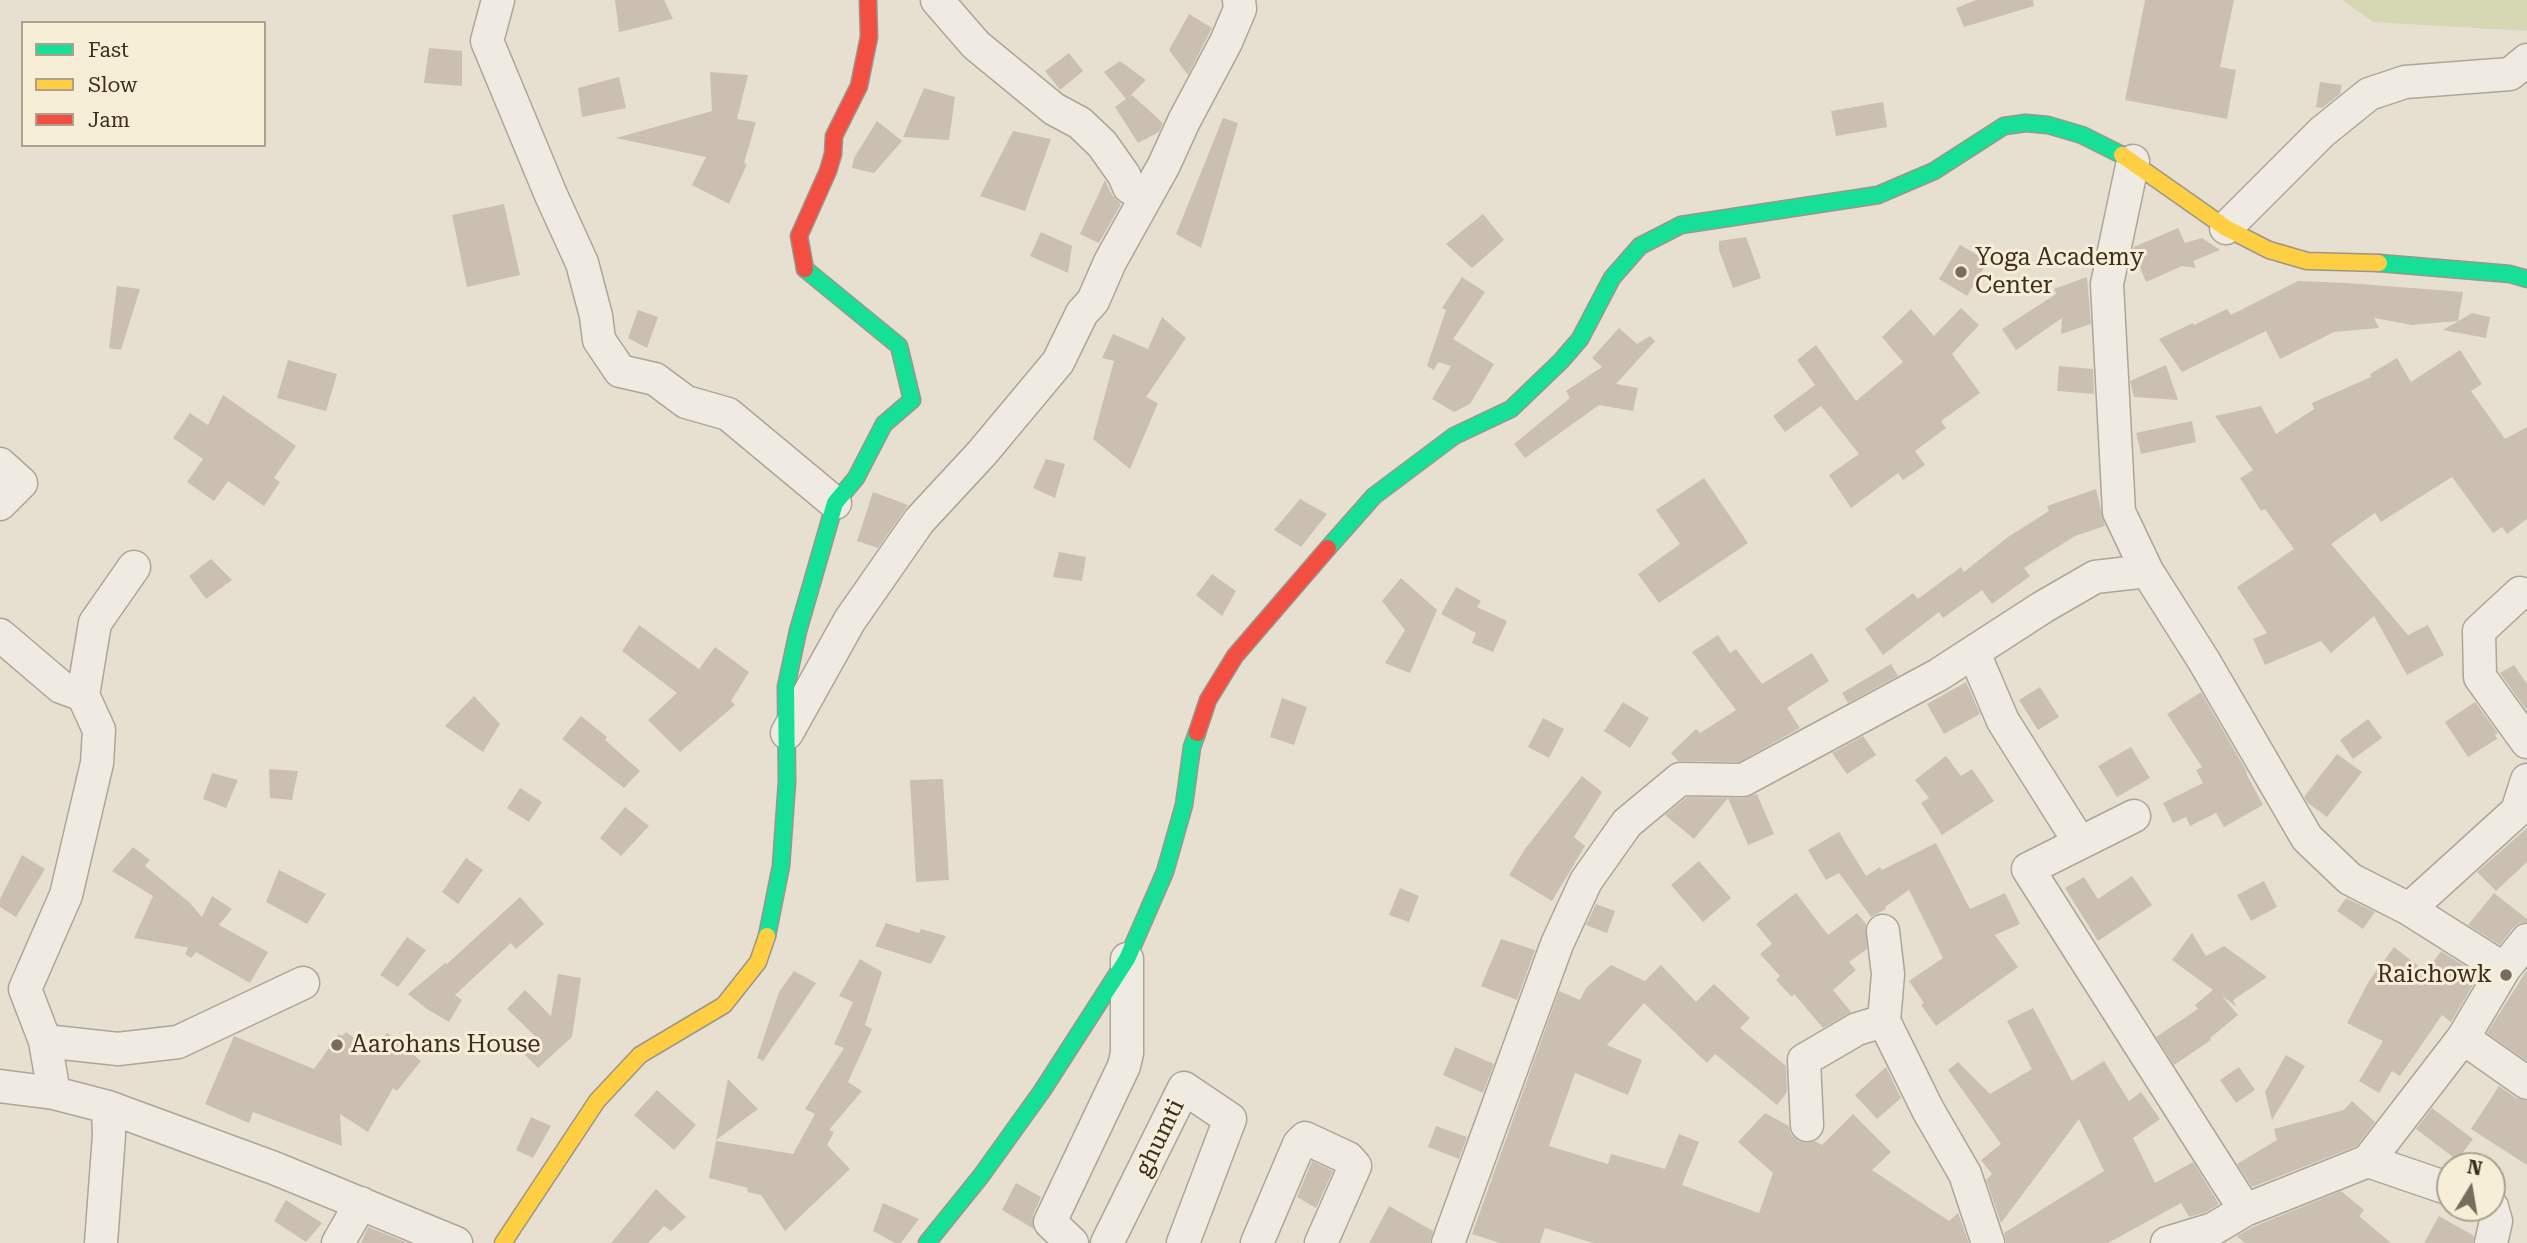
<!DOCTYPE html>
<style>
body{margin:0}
#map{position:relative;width:2527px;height:1243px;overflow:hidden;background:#e7e0d1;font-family:"Roboto Serif",serif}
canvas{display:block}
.legend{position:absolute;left:21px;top:21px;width:245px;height:126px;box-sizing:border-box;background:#f7eed8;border:2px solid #ada18e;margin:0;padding:9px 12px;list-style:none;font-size:21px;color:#3d2e20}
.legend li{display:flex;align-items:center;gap:14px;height:35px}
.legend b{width:35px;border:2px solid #ada18e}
.north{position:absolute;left:2436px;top:1152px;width:70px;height:70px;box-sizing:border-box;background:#f7eed8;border:2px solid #ada18e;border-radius:50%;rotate:11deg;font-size:19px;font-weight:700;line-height:28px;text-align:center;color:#3d2e20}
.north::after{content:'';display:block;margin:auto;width:24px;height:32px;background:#786c5e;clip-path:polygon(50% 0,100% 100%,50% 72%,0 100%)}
</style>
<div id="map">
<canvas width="2527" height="1243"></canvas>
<ul class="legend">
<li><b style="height:9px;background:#16e098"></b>Fast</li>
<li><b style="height:9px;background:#ffcf43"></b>Slow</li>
<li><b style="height:9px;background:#f24e42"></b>Jam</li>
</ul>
<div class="north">N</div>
</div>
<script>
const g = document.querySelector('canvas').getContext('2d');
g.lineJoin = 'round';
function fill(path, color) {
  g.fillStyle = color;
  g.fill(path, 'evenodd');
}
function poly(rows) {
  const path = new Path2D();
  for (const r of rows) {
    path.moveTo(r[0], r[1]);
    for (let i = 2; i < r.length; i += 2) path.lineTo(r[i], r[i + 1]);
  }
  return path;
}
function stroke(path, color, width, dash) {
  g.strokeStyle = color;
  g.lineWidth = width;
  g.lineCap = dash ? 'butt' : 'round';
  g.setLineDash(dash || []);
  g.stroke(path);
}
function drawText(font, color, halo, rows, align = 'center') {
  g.font = font + ' "Roboto Serif",serif';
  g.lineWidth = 6;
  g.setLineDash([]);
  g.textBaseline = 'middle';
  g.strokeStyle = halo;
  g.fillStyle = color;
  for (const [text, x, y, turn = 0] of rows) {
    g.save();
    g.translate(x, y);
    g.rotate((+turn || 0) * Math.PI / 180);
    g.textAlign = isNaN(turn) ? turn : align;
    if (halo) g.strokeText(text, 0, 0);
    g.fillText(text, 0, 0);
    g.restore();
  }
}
const green = poly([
 [2342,0,2527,0,2527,31,2373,22]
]);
const building = poly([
 [615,0,664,0,673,19,619,32],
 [1976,0,2033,0,2034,6,1964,27,1956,8],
 [2145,0,2234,0,2220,67,2236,70,2227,119,2125,100],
 [1189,14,1212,28,1188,75,1169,50],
 [429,48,462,51,462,86,424,83],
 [1069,53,1083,71,1060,90,1045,71],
 [1120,61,1146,80,1128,98,1132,95,1163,123,1159,132,1138,143,1115,107,1126,99,1104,72],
 [710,72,748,75,737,119,756,122,744,163,747,164,729,204,692,185,706,157,616,138,712,111],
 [619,77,626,108,582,117,578,88],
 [2320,82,2342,85,2340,94,2322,108,2316,107],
 [924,88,955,97,949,140,903,137],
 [1883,102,1887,127,1836,136,1831,111],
 [1223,118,1238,123,1201,248,1176,234],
 [877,121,902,141,874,173,852,168,854,158],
 [1013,131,1051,139,1025,211,980,196],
 [1105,180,1112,195,1121,204,1099,243,1080,234],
 [504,204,520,275,467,287,452,215],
 [1483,214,1504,240,1472,268,1446,244],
 [2178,228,2185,243,2202,238,2220,250,2193,261,2196,268,2182,266,2146,282,2137,260,2131,259,2134,247],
 [1041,232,1072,246,1068,273,1030,256],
 [1746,237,1761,278,1733,288,1719,250,1719,241],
 [1960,245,1988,261,1967,296,1939,279],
 [1462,277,1485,292,1453,339,1494,364,1470,404,1454,412,1432,399,1451,366,1438,362,1434,370,1427,366,1446,310,1442,308],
 [2087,277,2091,324,2061,334,2062,318,2016,350,2002,329,2056,294,2054,289],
 [2298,281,2348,283,2463,292,2458,321,2412,325,2374,318,2379,328,2334,332,2280,359,2266,331,2182,372,2159,339,2193,323,2194,325,2227,309,2231,315],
 [117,286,140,289,121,350,109,348],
 [1961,308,1979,325,1952,354,1980,393,1941,421,1946,428,1915,451,1925,465,1903,480,1898,473,1851,508,1829,475,1859,454,1821,406,1785,432,1773,416,1815,385,1797,360,1816,345,1856,401,1903,362,1882,337,1911,309,1934,336],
 [638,310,658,317,647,348,628,338],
 [2472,313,2490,317,2486,338,2443,330],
 [1162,317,1186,338,1146,397,1158,403,1130,469,1093,439,1114,361,1102,358,1113,334,1148,349],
 [1619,328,1637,344,1650,336,1655,341,1616,384,1638,388,1633,411,1599,405,1525,458,1514,444,1570,398,1566,391,1602,367,1592,358],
 [2460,350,2482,384,2471,391,2505,439,2527,427,2527,519,2507,534,2502,527,2493,533,2452,477,2381,522,2375,513,2331,544,2408,635,2428,625,2444,655,2407,675,2374,616,2331,653,2321,641,2265,665,2253,639,2267,633,2237,587,2294,549,2265,509,2261,511,2240,478,2253,470,2215,416,2261,406,2276,434,2314,409,2312,403,2371,377,2370,374,2397,358,2411,382],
 [288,360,337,374,326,411,277,398],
 [2166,365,2178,400,2134,397,2130,381],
 [2059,366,2093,369,2094,394,2057,391],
 [223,395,296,446,274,478,280,482,264,506,228,481,214,501,187,482,203,459,173,438,190,413,208,425],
 [2192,421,2196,442,2141,454,2136,433],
 [1046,459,1065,464,1055,498,1033,488],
 [1704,478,1748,543,1659,603,1638,574,1680,544,1656,510],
 [2096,489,2105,526,2075,536,2024,568,2030,576,1992,604,1982,590,1943,618,1939,612,1883,655,1865,629,1913,593,1918,599,1961,567,1964,572,2008,537,2049,511,2047,506],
 [873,492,908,505,878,548,857,541],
 [1300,499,1327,514,1301,547,1274,530],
 [1059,552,1086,557,1082,581,1053,577],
 [211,559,232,580,206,599,189,576],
 [1212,574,1236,591,1222,616,1196,595],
 [1401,578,1437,610,1410,673,1385,663,1405,630,1382,601],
 [1456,587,1481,601,1477,607,1507,621,1493,652,1472,643,1476,633,1441,614],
 [639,625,699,669,715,647,749,672,731,701,735,705,680,752,648,720,677,693,622,651],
 [1718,635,1730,653,1736,649,1762,684,1812,653,1829,681,1787,708,1800,728,1739,762,1678,761,1671,753,1696,729,1700,733,1736,710,1692,652],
 [1891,664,1898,676,1848,703,1842,693],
 [2514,665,2527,684,2527,711,2500,673],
 [1966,682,1980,714,1944,734,1927,704],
 [2040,687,2059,717,2038,730,2019,700],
 [2201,692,2247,772,2246,773,2263,805,2224,827,2216,813,2190,826,2186,817,2173,823,2163,803,2203,783,2196,770,2202,767,2167,714],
 [474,696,500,724,483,752,445,726],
 [1282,698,1307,707,1294,745,1270,737],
 [1623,702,1649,718,1630,748,1604,731],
 [2475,702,2498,733,2495,735,2497,739,2468,757,2445,722],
 [581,716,607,737,605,740,640,771,624,788,562,739],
 [1543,718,1564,729,1549,758,1528,747],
 [2368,719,2382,738,2353,759,2340,740],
 [1863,736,1876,755,1847,774,1832,753],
 [2131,747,2150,778,2117,797,2098,766],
 [2337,754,2362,772,2327,817,2308,803,2304,797],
 [1946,756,1961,776,1972,769,1994,801,1942,835,1921,803,1929,798,1915,780],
 [269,769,298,771,292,800,270,798],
 [212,773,238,780,226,808,203,799],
 [1582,776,1602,792,1574,837,1585,846,1552,901,1509,875,1525,849],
 [943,779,949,880,916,882,910,780],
 [520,788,542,802,529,822,507,808],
 [1757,794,1774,834,1748,845,1728,798,1694,839,1665,815,1687,797,1743,798],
 [625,807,649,826,621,856,600,838],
 [2527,828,2527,862,2496,891,2477,872],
 [1839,832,1866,876,1880,867,1882,870,1936,843,1970,909,2005,893,2020,924,1995,935,2018,967,1936,1026,1921,1005,1924,1003,1909,981,1943,958,1909,890,1885,907,1886,909,1871,917,1839,873,1826,880,1808,850],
 [133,847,150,860,145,866,190,903,202,917,212,896,232,909,219,925,268,952,250,983,196,952,191,958,185,954,188,948,186,947,134,938,153,896,112,871],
 [22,855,45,869,16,917,0,907,0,899],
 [466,858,483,870,458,904,442,892],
 [1699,861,1731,898,1703,922,1671,885],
 [279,870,326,894,307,924,266,902],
 [2132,876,2152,905,2098,941,2065,888,2084,877,2098,899],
 [2264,881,2277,907,2251,921,2237,895],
 [1400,888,1419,896,1409,922,1389,915],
 [1796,893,1828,935,1857,913,1866,924,1867,949,1849,962,1856,970,1833,990,1851,1012,1823,1028,1794,994,1792,997,1776,980,1780,976,1760,954,1772,944,1756,924],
 [2494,893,2527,919,2527,922,2520,923,2513,928,2500,945,2468,925],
 [520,897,544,924,516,949,511,943,455,995,462,1000,449,1022,427,1009,408,994,445,963,447,964],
 [2346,898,2375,912,2363,929,2337,911],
 [1596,904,1615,911,1607,933,1586,925],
 [886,923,919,933,921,929,946,936,931,964,875,946],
 [2192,933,2206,956,2224,946,2267,977,2233,1000,2237,1007,2222,996,2238,1015,2210,1038,2211,1040,2174,1065,2156,1037,2198,1009,2195,1005,2213,990,2172,960],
 [407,937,426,950,398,987,380,975],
 [1501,939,1535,950,1517,1000,1481,986],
 [2394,947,2426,972,2441,951,2479,975,2451,1022,2442,1015,2400,1076,2392,1071,2379,1093,2359,1081,2383,1041,2347,1023,2369,981],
 [860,959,882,972,865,1025,872,1029,848,1082,862,1091,829,1130,834,1132,827,1145,850,1169,785,1231,761,1195,747,1192,748,1188,709,1178,716,1141,793,1154,815,1114,805,1109,844,1048,834,1044,853,1002,839,996],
 [1611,965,1645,981,1661,965,1696,1002,1714,984,1750,1018,1740,1028,1786,1066,1787,1092,1777,1105,1715,1054,1707,1063,1644,1003,1607,1045,1642,1060,1628,1095,1575,1073,1549,1146,1608,1164,1611,1154,1665,1169,1679,1134,1699,1142,1682,1185,1759,1213,1773,1173,1738,1142,1765,1113,1789,1126,1791,1134,1798,1141,1807,1143,1815,1141,1822,1145,1853,1114,1891,1152,1872,1170,1949,1221,1958,1213,1969,1243,1593,1243,1545,1228,1540,1243,1500,1243,1472,1234,1559,991,1580,1000,1586,988],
 [2527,970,2527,1061,2487,1033],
 [794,971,816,983,763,1061,757,1058,779,992],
 [558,974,581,978,572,1037,538,1068,520,1050,535,1036,507,1009,525,990,551,1016],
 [2033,1008,2072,1081,2104,1061,2129,1101,2141,1092,2160,1119,2133,1138,2155,1183,2193,1162,2219,1204,2206,1212,2189,1217,2181,1203,2108,1243,2006,1243,2004,1233,2104,1171,2079,1119,2001,1223,1986,1180,1992,1174,1981,1160,2001,1144,1948,1070,1958,1062,1990,1094,2032,1069,2007,1021],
 [346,1032,372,1051,387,1033,421,1061,397,1091,393,1088,368,1132,340,1114,342,1146,253,1112,249,1123,205,1104,234,1036,314,1069,339,1034,342,1036],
 [1455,1047,1494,1064,1483,1093,1443,1075],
 [2286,1055,2305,1066,2272,1120,2265,1092],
 [1886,1067,1901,1098,1877,1119,1855,1095],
 [2239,1067,2255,1090,2236,1103,2220,1080],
 [728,1079,758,1109,716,1140],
 [2499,1086,2516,1098,2527,1101,2527,1165,2471,1129],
 [657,1090,696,1125,674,1150,634,1115],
 [2352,1101,2375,1122,2357,1146,2252,1187,2237,1164,2277,1140,2274,1129,2344,1110],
 [2432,1108,2473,1139,2457,1160,2416,1129],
 [531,1117,551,1126,533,1158,516,1150],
 [1436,1126,1467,1137,1459,1159,1428,1147],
 [1312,1161,1333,1171,1316,1208,1297,1197],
 [1016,1183,1041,1197,1033,1215,1034,1229,1002,1210],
 [656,1189,686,1217,671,1231,664,1226,648,1243,611,1243],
 [2341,1191,2364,1210,2359,1216,2391,1243,2245,1243,2237,1236,2253,1227],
 [286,1200,322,1223,306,1242,274,1221],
 [883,1203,919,1219,901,1243,895,1243,873,1231],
 [1389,1206,1433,1231,1430,1243,1369,1243],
 [2439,1216,2474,1236,2473,1243,2424,1243],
 [368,1227,408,1243,361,1243]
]);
const street = poly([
 [498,0,487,41,551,195,582,263,596,316,599,340,620,371,655,379,686,402,728,414,835,503],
 [937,0,976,45,1054,109,1080,123,1102,144,1124,175,1129,187,1145,197],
 [2133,161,2107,284,2119,512,2147,571,2204,661,2307,838,2350,879,2409,909,2504,969,2463,1038,2368,1161,2450,1189],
 [2226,228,2322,132,2369,94,2405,82,2510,74,2527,60],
 [0,464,21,483,0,504],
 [2520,593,2479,631,2480,677,2527,742],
 [0,635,61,687,83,695],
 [1974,653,2003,721,2080,843],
 [787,733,850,620,919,521,982,453,1058,362,1082,313,1093,301,1110,262,1164,165,1184,121,1226,42,1240,9,1239,0],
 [2134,816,2028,869,2245,1210,2213,1229,2167,1243],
 [2409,909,2517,811,2527,780],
 [1883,931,1888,974,1884,1021,1928,1110,1965,1174,1988,1243],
 [2504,969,2527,940],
 [2463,1038,2527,1083],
 [45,1041,118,1049,178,1042,303,983],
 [0,1086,54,1093,108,1107,274,1168,456,1243],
 [54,1093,45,1041,25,989,66,895,97,763,99,730,83,695,95,623,134,567],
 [1807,1125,1804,1060,1857,1029,1884,1021],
 [2245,1210,2368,1161],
 [101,1243,109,1135,108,1107],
 [338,1243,361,1203],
 [1072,1243,1050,1222,1124,1066,1127,1053,1127,959],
 [1107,1243,1184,1088,1230,1119,1183,1243],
 [1257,1243,1299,1144,1305,1138,1348,1158,1355,1166,1321,1243],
 [1448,1243,1557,944,1586,881,1627,823,1680,779,1743,780,1938,675,2043,607,2095,577,2147,571],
 [2491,1243,2496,1221,2492,1207]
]);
const fast = poly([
 [2379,263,2510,274,2527,279],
 [1328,548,1374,496,1454,436,1511,409,1561,361,1580,339,1612,278,1640,246,1681,225,1878,195,1934,171,2004,126,2026,123,2048,125,2082,135,2122,155],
 [767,936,781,866,787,782,786,687,798,631,835,503,856,478,884,424,912,400,899,346,805,269],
 [927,1243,981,1176,1042,1091,1127,959,1165,872,1184,805,1192,747,1197,733]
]);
const slow = poly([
 [2122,155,2226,228,2269,250,2307,261,2379,263],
 [503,1243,597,1101,640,1055,724,1005,758,962,767,936]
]);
const jam = poly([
 [805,269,799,236,828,171,833,154,834,136,859,86,869,37,868,0],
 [1197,733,1208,700,1235,656,1328,548]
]);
const markers = [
 [1961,272,7,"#786c5e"],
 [2506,975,7,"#786c5e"],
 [337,1045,7,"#786c5e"]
];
const poiNames = [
 ["Yoga Academy",1975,258],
 ["Center",1975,286],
 ["Raichowk",2492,975,"right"],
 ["Aarohans House",351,1045]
];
const streetNames = [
 ["ghumti",1160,1138,-64]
];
fill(green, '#d6d7b3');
fill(building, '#cbbfb2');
stroke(street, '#ada599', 35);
stroke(fast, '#9c958a', 19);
stroke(slow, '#9c958a', 19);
stroke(jam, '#9c958a', 19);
stroke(street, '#efebe3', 32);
stroke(fast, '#16e098', 16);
stroke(slow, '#ffcf43', 16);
stroke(jam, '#f24e42', 16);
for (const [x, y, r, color] of markers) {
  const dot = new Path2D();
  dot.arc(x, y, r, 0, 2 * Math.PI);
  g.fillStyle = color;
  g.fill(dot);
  stroke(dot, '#f7eed8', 2.5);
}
drawText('24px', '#3d2e20', '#f7eed8', poiNames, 'left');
drawText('24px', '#3d2e20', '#f7eed8', streetNames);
</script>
